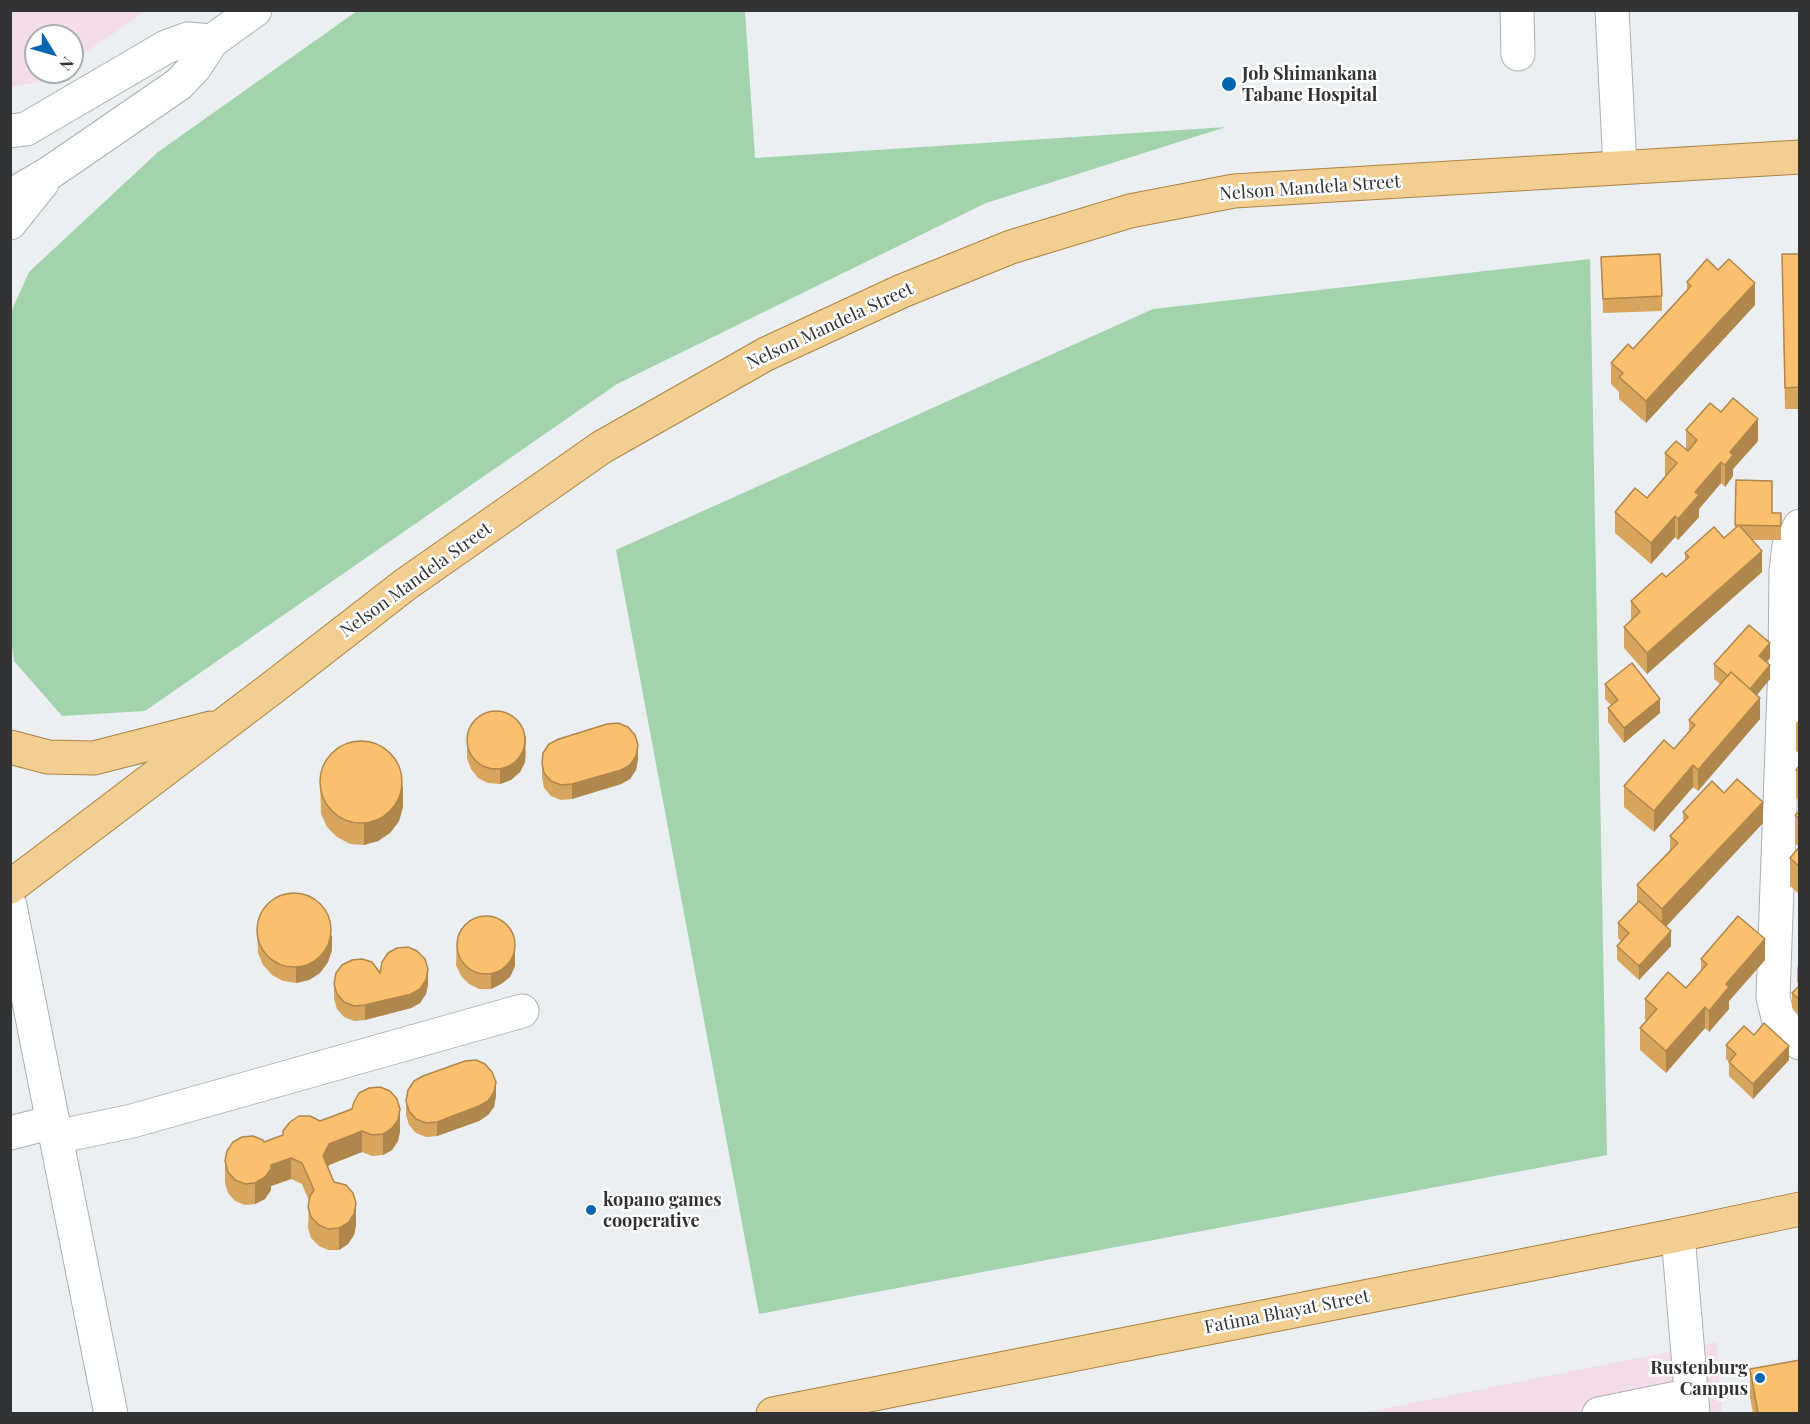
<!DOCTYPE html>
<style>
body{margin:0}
#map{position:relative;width:1810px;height:1424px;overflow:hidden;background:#ebeff2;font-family:"Playfair Display",serif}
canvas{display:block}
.frame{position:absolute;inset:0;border:12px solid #313334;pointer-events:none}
.north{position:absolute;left:24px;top:24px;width:60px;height:60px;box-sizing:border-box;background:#fff;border:2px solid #adadae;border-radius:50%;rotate:127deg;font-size:16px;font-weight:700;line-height:24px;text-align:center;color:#313334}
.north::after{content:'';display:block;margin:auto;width:21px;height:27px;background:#0065b1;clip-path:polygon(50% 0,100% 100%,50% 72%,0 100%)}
</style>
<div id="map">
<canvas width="1810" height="1424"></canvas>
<div class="frame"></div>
<div class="north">N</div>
</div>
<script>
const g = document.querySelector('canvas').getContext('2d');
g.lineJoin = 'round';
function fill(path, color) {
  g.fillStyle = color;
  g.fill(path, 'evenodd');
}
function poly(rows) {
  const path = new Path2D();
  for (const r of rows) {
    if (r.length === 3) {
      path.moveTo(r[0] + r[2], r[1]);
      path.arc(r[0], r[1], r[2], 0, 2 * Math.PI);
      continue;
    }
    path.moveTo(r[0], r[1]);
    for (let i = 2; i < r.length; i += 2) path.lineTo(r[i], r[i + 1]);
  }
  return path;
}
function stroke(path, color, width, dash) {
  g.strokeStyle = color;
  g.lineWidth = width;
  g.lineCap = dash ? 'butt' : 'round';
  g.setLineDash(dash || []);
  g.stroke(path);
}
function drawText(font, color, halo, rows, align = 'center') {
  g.font = font + ' "Playfair Display",serif';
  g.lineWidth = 5;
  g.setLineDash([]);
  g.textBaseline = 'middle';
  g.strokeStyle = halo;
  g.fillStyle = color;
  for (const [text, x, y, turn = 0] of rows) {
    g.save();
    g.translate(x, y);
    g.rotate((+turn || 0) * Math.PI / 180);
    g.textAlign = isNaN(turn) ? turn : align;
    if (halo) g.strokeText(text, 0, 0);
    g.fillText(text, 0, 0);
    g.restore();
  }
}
const commercial = poly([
 [11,10,146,10,146,11,72,62,72,36,36,36,36,72,57,72,44,81,11,87],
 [1717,1342,1722,1413,1357,1414,1688,1348]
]);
const green = poly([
 [357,11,745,11,755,158,1226,127,986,203,617,384,145,711,62,716,14,661,10,630,11,312,29,272,158,152],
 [1590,259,1607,1155,759,1314,616,550,1153,309]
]);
const minor = poly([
 [1517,10,1518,54],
 [1612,10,1620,167],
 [10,131,26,129,166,47,188,39,212,41,255,10],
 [10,196,48,174,179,84,195,67,212,41],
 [10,223,42,183],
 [1800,526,1789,546,1786,571,1785,665,1773,997,1778,1018,1800,1043],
 [10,906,111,1414],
 [10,1133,53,1122],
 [56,1137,132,1121,522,1011],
 [1678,1235,1693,1414],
 [1599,1414,1692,1395]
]);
const major = poly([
 [10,747,48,757,94,758,211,728],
 [10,887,276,685,406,584,602,447,766,354,902,291,1011,247,1130,211,1234,191,1800,157],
 [773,1414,1678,1235,1800,1209]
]);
const wall = poly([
 [1782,254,1800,254,1800,409,1785,409],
 [1601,257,1662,296,1662,311,1603,313],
 [1687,282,1755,305,1646,423,1619,399,1619,392,1611,384,1611,363,1633,349,1687,291],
 [1721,412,1758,441,1733,469,1733,476,1725,487,1721,483,1699,509,1699,517,1678,540,1675,537,1651,564,1615,533,1615,512,1647,498,1666,476,1665,475,1665,453,1686,449,1686,430],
 [1736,480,1772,513,1781,513,1781,540,1752,540,1762,572,1647,674,1624,648,1624,627,1631,621,1631,601,1666,577,1685,561,1685,553,1724,538,1735,528],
 [1800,635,1800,664,1798,664,1798,636],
 [1770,658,1767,662,1770,679,1757,695,1760,719,1698,791,1693,787,1654,832,1624,807,1624,786,1674,749,1689,732,1689,720,1720,684,1714,679,1714,664],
 [1800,679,1800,710,1798,709,1798,681],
 [1605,684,1660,713,1624,743,1608,722,1608,708,1611,705,1605,699],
 [1800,719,1800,754,1796,751,1796,723],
 [467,744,526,751,525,762,520,772,511,780,500,784,488,783,478,778,471,769,467,758],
 [638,759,636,770,630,779,621,784,572,799,561,800,551,796,544,788,542,777,542,763],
 [1800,765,1800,801,1796,798,1796,770],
 [320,778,403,807,399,821,390,833,378,841,364,845,350,844,337,837,327,827,321,814],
 [1724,793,1763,823,1666,926,1671,946,1639,980,1617,960,1617,946,1621,941,1618,938,1618,923,1637,904,1637,885,1670,850,1670,836,1683,822,1683,812],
 [1800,811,1800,895,1790,886,1790,858,1799,847,1795,843,1795,815],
 [257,926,332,950,328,962,320,973,309,980,296,983,283,981,272,975,263,965,258,953],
 [457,939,515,966,510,977,501,984,491,989,479,989,469,984,461,976,456,965],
 [1701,959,1765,960,1729,1001,1729,1009,1709,1032,1705,1028,1666,1073,1640,1050,1640,1028,1646,1021,1645,1020,1645,999,1686,988,1701,971],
 [1800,964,1800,985,1797,982,1797,968],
 [380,973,428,984,426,994,420,1003,411,1008,365,1020,354,1021,344,1017,337,1009,334,999,334,984],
 [1800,985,1800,1015,1792,1008,1792,993],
 [1754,1035,1789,1060,1753,1099,1729,1076,1729,1062,1726,1059,1726,1045],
 [496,1096,494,1107,488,1115,479,1121,437,1136,426,1137,416,1133,409,1125,406,1115,406,1101],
 [352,1109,400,1131,398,1141,392,1150,383,1155,372,1156,362,1152,329,1165,328,1167,334,1182,356,1225,354,1235,348,1244,339,1250,328,1250,319,1246,311,1238,308,1228,309,1201,302,1184,291,1179,271,1186,271,1190,265,1199,255,1204,245,1205,235,1201,228,1193,225,1183,225,1161,264,1142],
 [1750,1369,1800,1413,1753,1413,1750,1397]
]);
const shadedWall = poly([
 [1755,283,1755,305,1646,423,1646,401],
 [1758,419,1758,441,1733,469,1733,476,1725,487,1725,465,1730,452],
 [1721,462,1721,483,1699,509,1699,517,1678,540,1678,519,1695,492],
 [1675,516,1675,537,1651,564,1651,543],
 [1762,551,1762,572,1647,674,1647,653],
 [1770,643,1770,658,1759,670,1759,656],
 [1770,665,1770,679,1747,707,1747,692],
 [1760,698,1760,719,1698,791,1698,770],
 [1660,699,1660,713,1624,743,1624,728],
 [526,736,525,762,520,772,511,780,500,784,500,769],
 [638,745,638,759,636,770,630,779,621,784,572,799,572,784],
 [1693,765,1693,787,1654,832,1654,811],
 [403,786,403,807,399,821,390,833,378,841,364,845,364,824],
 [1763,802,1763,823,1662,931,1662,909],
 [1671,931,1671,946,1639,980,1639,966],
 [332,935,332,950,328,962,320,973,309,980,296,983,296,968],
 [1765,939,1765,960,1729,1001,1729,1009,1709,1032,1709,1011,1726,984],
 [515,951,515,966,510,977,501,984,491,989,491,974],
 [428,969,428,984,426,994,420,1003,411,1008,365,1020,365,1005],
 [1705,1007,1705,1028,1666,1073,1666,1051],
 [1789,1046,1789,1060,1753,1099,1753,1084],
 [496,1082,496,1096,494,1107,488,1115,479,1121,437,1136,437,1122],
 [400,1109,400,1131,398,1141,392,1150,383,1155,383,1134],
 [362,1131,362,1152,329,1165,323,1177,323,1156,329,1144],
 [291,1158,291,1179,271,1186,271,1190,265,1199,255,1204,255,1183,271,1165],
 [356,1203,356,1225,354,1235,348,1244,339,1250,339,1228]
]);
const building = poly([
 [1660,254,1662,296,1603,299,1601,257,1660,254],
 [1782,254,1800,254,1800,387,1785,388,1782,254],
 [1707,259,1718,270,1729,259,1755,283,1646,401,1619,377,1623,373,1611,363,1628,344,1633,349,1691,286,1687,282,1707,259],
 [1733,398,1758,419,1730,452,1733,455,1725,465,1721,462,1695,492,1699,495,1678,519,1675,516,1651,543,1615,512,1635,488,1647,498,1677,463,1665,453,1676,441,1688,451,1697,440,1686,430,1710,403,1721,412,1733,398],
 [1736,480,1772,481,1772,513,1781,513,1781,526,1735,525,1736,480],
 [1739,525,1762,551,1647,653,1624,627,1640,612,1631,601,1662,573,1666,577,1689,557,1685,553,1714,527,1724,538,1739,525],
 [1749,625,1770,643,1759,656,1770,665,1750,689,1731,672,1728,676,1714,664,1749,625],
 [1632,663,1660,699,1624,728,1608,708,1618,700,1605,684,1632,663],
 [1731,672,1760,698,1698,770,1693,765,1654,811,1624,786,1664,740,1674,749,1695,725,1689,720,1731,672],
 [496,740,29],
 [618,723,628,727,635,735,638,745,636,756,630,765,621,770,572,784,561,785,551,781,544,773,542,763,543,753,549,744,559,739,607,724,618,723],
 [361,782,41],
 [1800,765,1800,773,1796,770,1800,765],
 [1737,779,1763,802,1662,909,1637,885,1678,843,1670,836,1688,817,1683,812,1712,781,1724,793,1737,779],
 [1800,811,1800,819,1795,815,1800,811],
 [1800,846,1800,867,1790,858,1800,846],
 [294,930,37],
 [1639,901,1671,931,1639,966,1617,946,1629,933,1618,923,1639,901],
 [486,945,29],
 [1738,916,1765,939,1726,984,1729,987,1709,1011,1705,1007,1666,1051,1640,1028,1657,1009,1645,999,1668,972,1686,988,1707,964,1701,959,1738,916],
 [408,947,417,951,425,959,428,969,426,980,420,989,411,994,365,1005,354,1006,344,1002,337,994,334,984,336,973,342,965,352,960,362,959,372,962,380,973,382,962,388,953,397,948,408,947],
 [1800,985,1800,1000,1792,993,1800,985],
 [1764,1023,1789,1046,1753,1084,1729,1062,1736,1054,1726,1045,1744,1026,1754,1035,1764,1023],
 [476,1060,485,1064,492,1072,496,1082,494,1092,488,1101,479,1106,437,1122,426,1123,416,1119,409,1111,406,1101,408,1090,414,1081,423,1076,465,1061,476,1060],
 [380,1087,390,1091,397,1099,400,1109,398,1120,392,1128,383,1134,372,1135,362,1131,329,1144,323,1156,334,1182,346,1185,353,1193,356,1203,354,1214,348,1223,339,1228,328,1229,319,1225,311,1217,308,1207,310,1196,314,1190,302,1163,291,1158,271,1165,271,1169,265,1177,255,1183,245,1184,235,1180,228,1172,225,1161,227,1151,233,1142,242,1137,253,1136,263,1140,264,1142,283,1135,283,1131,290,1122,299,1116,310,1116,320,1121,352,1109,354,1102,359,1093,369,1088,380,1087],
 [1800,1360,1800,1413,1758,1413,1750,1369,1800,1360]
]);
const markers = [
 [1229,84,8,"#0065b1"],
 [591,1210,6,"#0065b1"],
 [1760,1378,6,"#0065b1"]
];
const poiNames = [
 ["Job Shimankana",1242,74],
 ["Tabane Hospital",1242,95],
 ["kopano games",603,1200],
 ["cooperative",603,1221],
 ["Rustenburg",1748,1368,"right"],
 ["Campus",1748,1389,"right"]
];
const streetNames = [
 ["Nelson Mandela Street",1310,188,-4],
 ["Nelson Mandela Street",830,326,-25],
 ["Nelson Mandela Street",416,580,-36],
 ["Fatima Bhayat Street",1287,1312,-11]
];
fill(commercial, '#f4ddea');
fill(green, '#a2d3ad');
stroke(minor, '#acb0b3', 35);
stroke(major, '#a98341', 35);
stroke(minor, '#fff', 33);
stroke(major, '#f2ce91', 33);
fill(wall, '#d7a55e');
fill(shadedWall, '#af864c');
fill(building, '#fac06d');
stroke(building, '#af864c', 1.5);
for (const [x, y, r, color] of markers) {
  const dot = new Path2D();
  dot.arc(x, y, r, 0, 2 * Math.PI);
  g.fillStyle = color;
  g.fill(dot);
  stroke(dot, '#fff', 2);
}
drawText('bold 18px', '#313334', '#fff', poiNames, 'left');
drawText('18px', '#313334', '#fff', streetNames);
</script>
